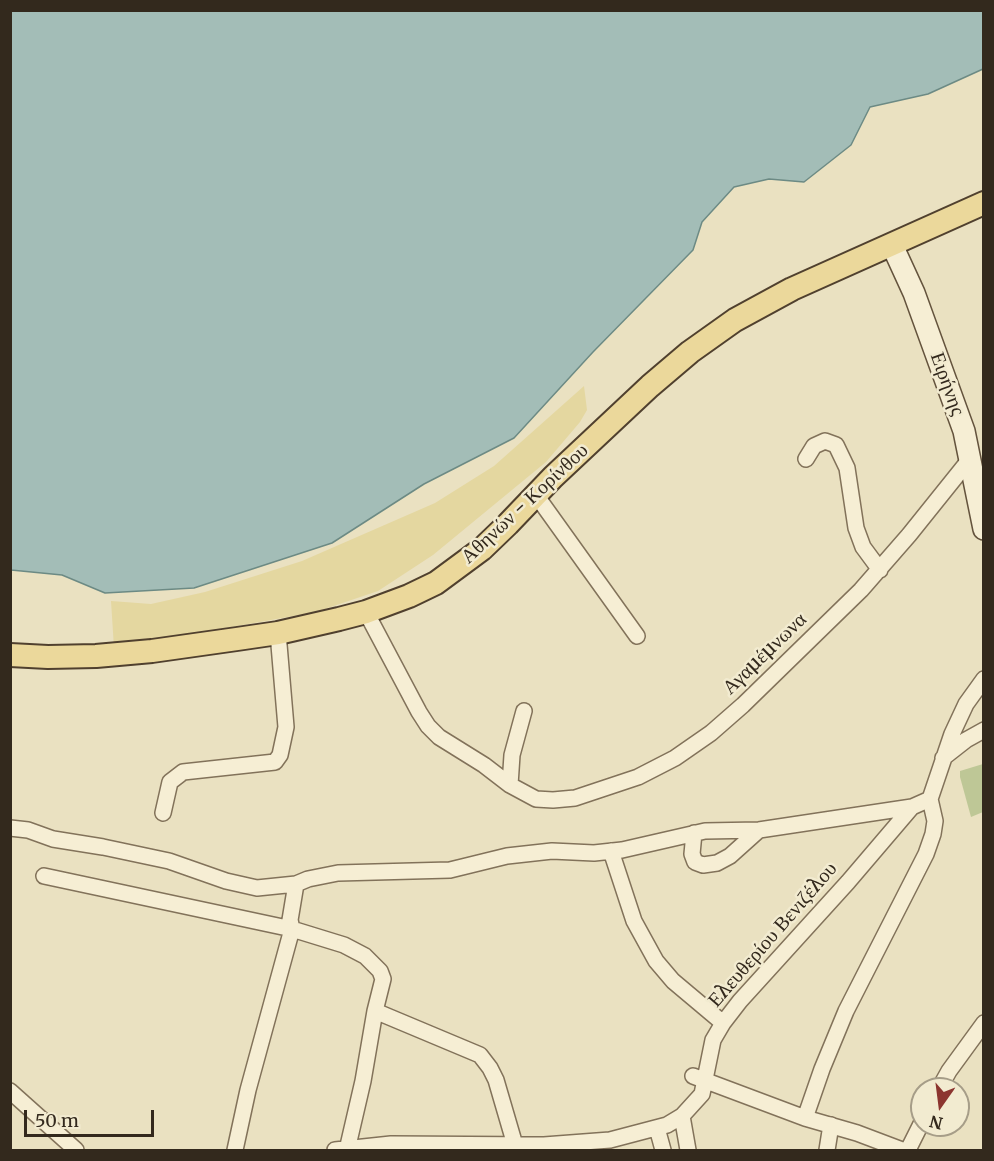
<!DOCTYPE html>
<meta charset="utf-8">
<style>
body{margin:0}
#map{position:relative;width:994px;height:1161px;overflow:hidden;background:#eae1c1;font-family:Merriweather,serif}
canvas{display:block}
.frame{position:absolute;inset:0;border:12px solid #33291d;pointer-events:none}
.north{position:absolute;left:910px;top:1077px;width:60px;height:60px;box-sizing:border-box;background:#f2ebd0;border:2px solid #a69d88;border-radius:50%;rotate:194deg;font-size:16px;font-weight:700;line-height:24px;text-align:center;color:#33291d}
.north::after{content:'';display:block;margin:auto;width:21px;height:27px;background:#8c352f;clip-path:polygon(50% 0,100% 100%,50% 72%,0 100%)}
.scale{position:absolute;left:24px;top:1110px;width:130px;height:27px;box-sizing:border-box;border:3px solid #33291d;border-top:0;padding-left:8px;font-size:18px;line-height:21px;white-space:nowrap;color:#33291d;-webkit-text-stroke:4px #f2ebd0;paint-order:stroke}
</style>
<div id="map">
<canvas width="994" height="1161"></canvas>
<div class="frame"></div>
<div class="north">N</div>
<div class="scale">50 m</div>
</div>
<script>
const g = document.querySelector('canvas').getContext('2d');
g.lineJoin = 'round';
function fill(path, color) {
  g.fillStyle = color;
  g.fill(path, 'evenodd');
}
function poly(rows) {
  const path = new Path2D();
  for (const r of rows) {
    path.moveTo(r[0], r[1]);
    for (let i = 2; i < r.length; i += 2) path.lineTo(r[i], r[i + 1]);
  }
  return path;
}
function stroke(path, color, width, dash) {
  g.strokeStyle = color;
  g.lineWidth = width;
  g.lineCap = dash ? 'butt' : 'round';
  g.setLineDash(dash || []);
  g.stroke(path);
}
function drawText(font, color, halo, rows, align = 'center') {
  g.font = font + ' Merriweather,serif';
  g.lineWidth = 5;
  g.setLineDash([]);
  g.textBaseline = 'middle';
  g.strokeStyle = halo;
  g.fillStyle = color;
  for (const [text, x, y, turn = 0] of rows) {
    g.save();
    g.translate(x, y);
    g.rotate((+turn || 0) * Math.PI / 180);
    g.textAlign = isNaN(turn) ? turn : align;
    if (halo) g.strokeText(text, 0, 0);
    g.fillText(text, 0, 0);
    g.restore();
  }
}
const green = poly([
 [983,764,983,812,971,817,960,777,960,771]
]);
const sand = poly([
 [584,386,587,410,580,422,546,462,433,555,378,591,316,612,209,631,157,647,114,648,111,601,151,604,205,592,302,561,435,503,494,466]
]);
const water = poly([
 [10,11,983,11,983,69,928,94,870,107,851,145,804,182,769,179,734,187,702,222,693,250,593,352,514,438,424,484,332,543,194,588,105,593,62,575,11,570,10,11]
]);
const street = poly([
 [806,459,814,446,825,441,836,445,847,468,856,528,863,547,880,570],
 [536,495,637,636],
 [366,612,419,712,428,726,439,737,484,765,510,785,536,799,553,800,575,798,638,777,675,758,711,733,743,705,861,590,909,535,970,459],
 [943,758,966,740,984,730],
 [510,785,512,755,524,711],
 [163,813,170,782,183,772,275,762,280,755,286,727,278,633],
 [10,828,28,830,53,839,103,847,169,861,226,881,257,888,296,884,308,879,338,873,450,870,507,856,552,851,594,853,622,850,705,831,759,830,912,807],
 [694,833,692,854,695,862,703,865,717,863,730,856,759,830],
 [611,851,634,921,656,961,673,981,723,1023],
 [44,876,292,929,344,945,365,956,380,971,383,979,375,1011,480,1055,490,1068,496,1080,515,1145],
 [693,1076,805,1118,857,1133,902,1150],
 [939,1089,949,1071,984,1023],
 [10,1091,76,1150],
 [682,1116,688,1150],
 [805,1118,822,1069,846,1011,926,854,933,834,935,821,930,799],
 [657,1128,663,1150],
 [235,1150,248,1090,292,929,290,920,296,884],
 [335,1150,391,1144,544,1145,610,1140,667,1125,682,1116,702,1094,713,1040,723,1023,740,1001,848,882,912,807,930,799,952,734,966,704,984,679],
 [347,1150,363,1081,375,1011],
 [827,1150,831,1125],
 [908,1150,922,1122]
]);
const secondary = poly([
 [892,245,914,293,964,431,984,529]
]);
const primary = poly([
 [10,655,48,657,96,656,152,651,237,639,278,633,339,619,366,612,409,596,436,583,482,549,508,524,553,477,650,386,690,352,735,320,792,289,984,203]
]);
const streetNames = [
 ["Ειρήνης",947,384,70],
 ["Αθηνών - Κορίνθου",525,504,-43],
 ["Αγαμέμνωνα",765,654,-44],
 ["Ελευθερίου Βενιζέλου",773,935,-49]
];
fill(green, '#bec796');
fill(sand, '#e4d7a0');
fill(water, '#a3bdb7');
stroke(water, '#6c8a84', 1.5);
stroke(street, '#82725a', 18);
stroke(secondary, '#64533d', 24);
stroke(primary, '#50402e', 26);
stroke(street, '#f6eed4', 15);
stroke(secondary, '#f6eed4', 21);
stroke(primary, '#ebd89b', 22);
drawText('20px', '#33291d', '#f2ebd0', streetNames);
</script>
